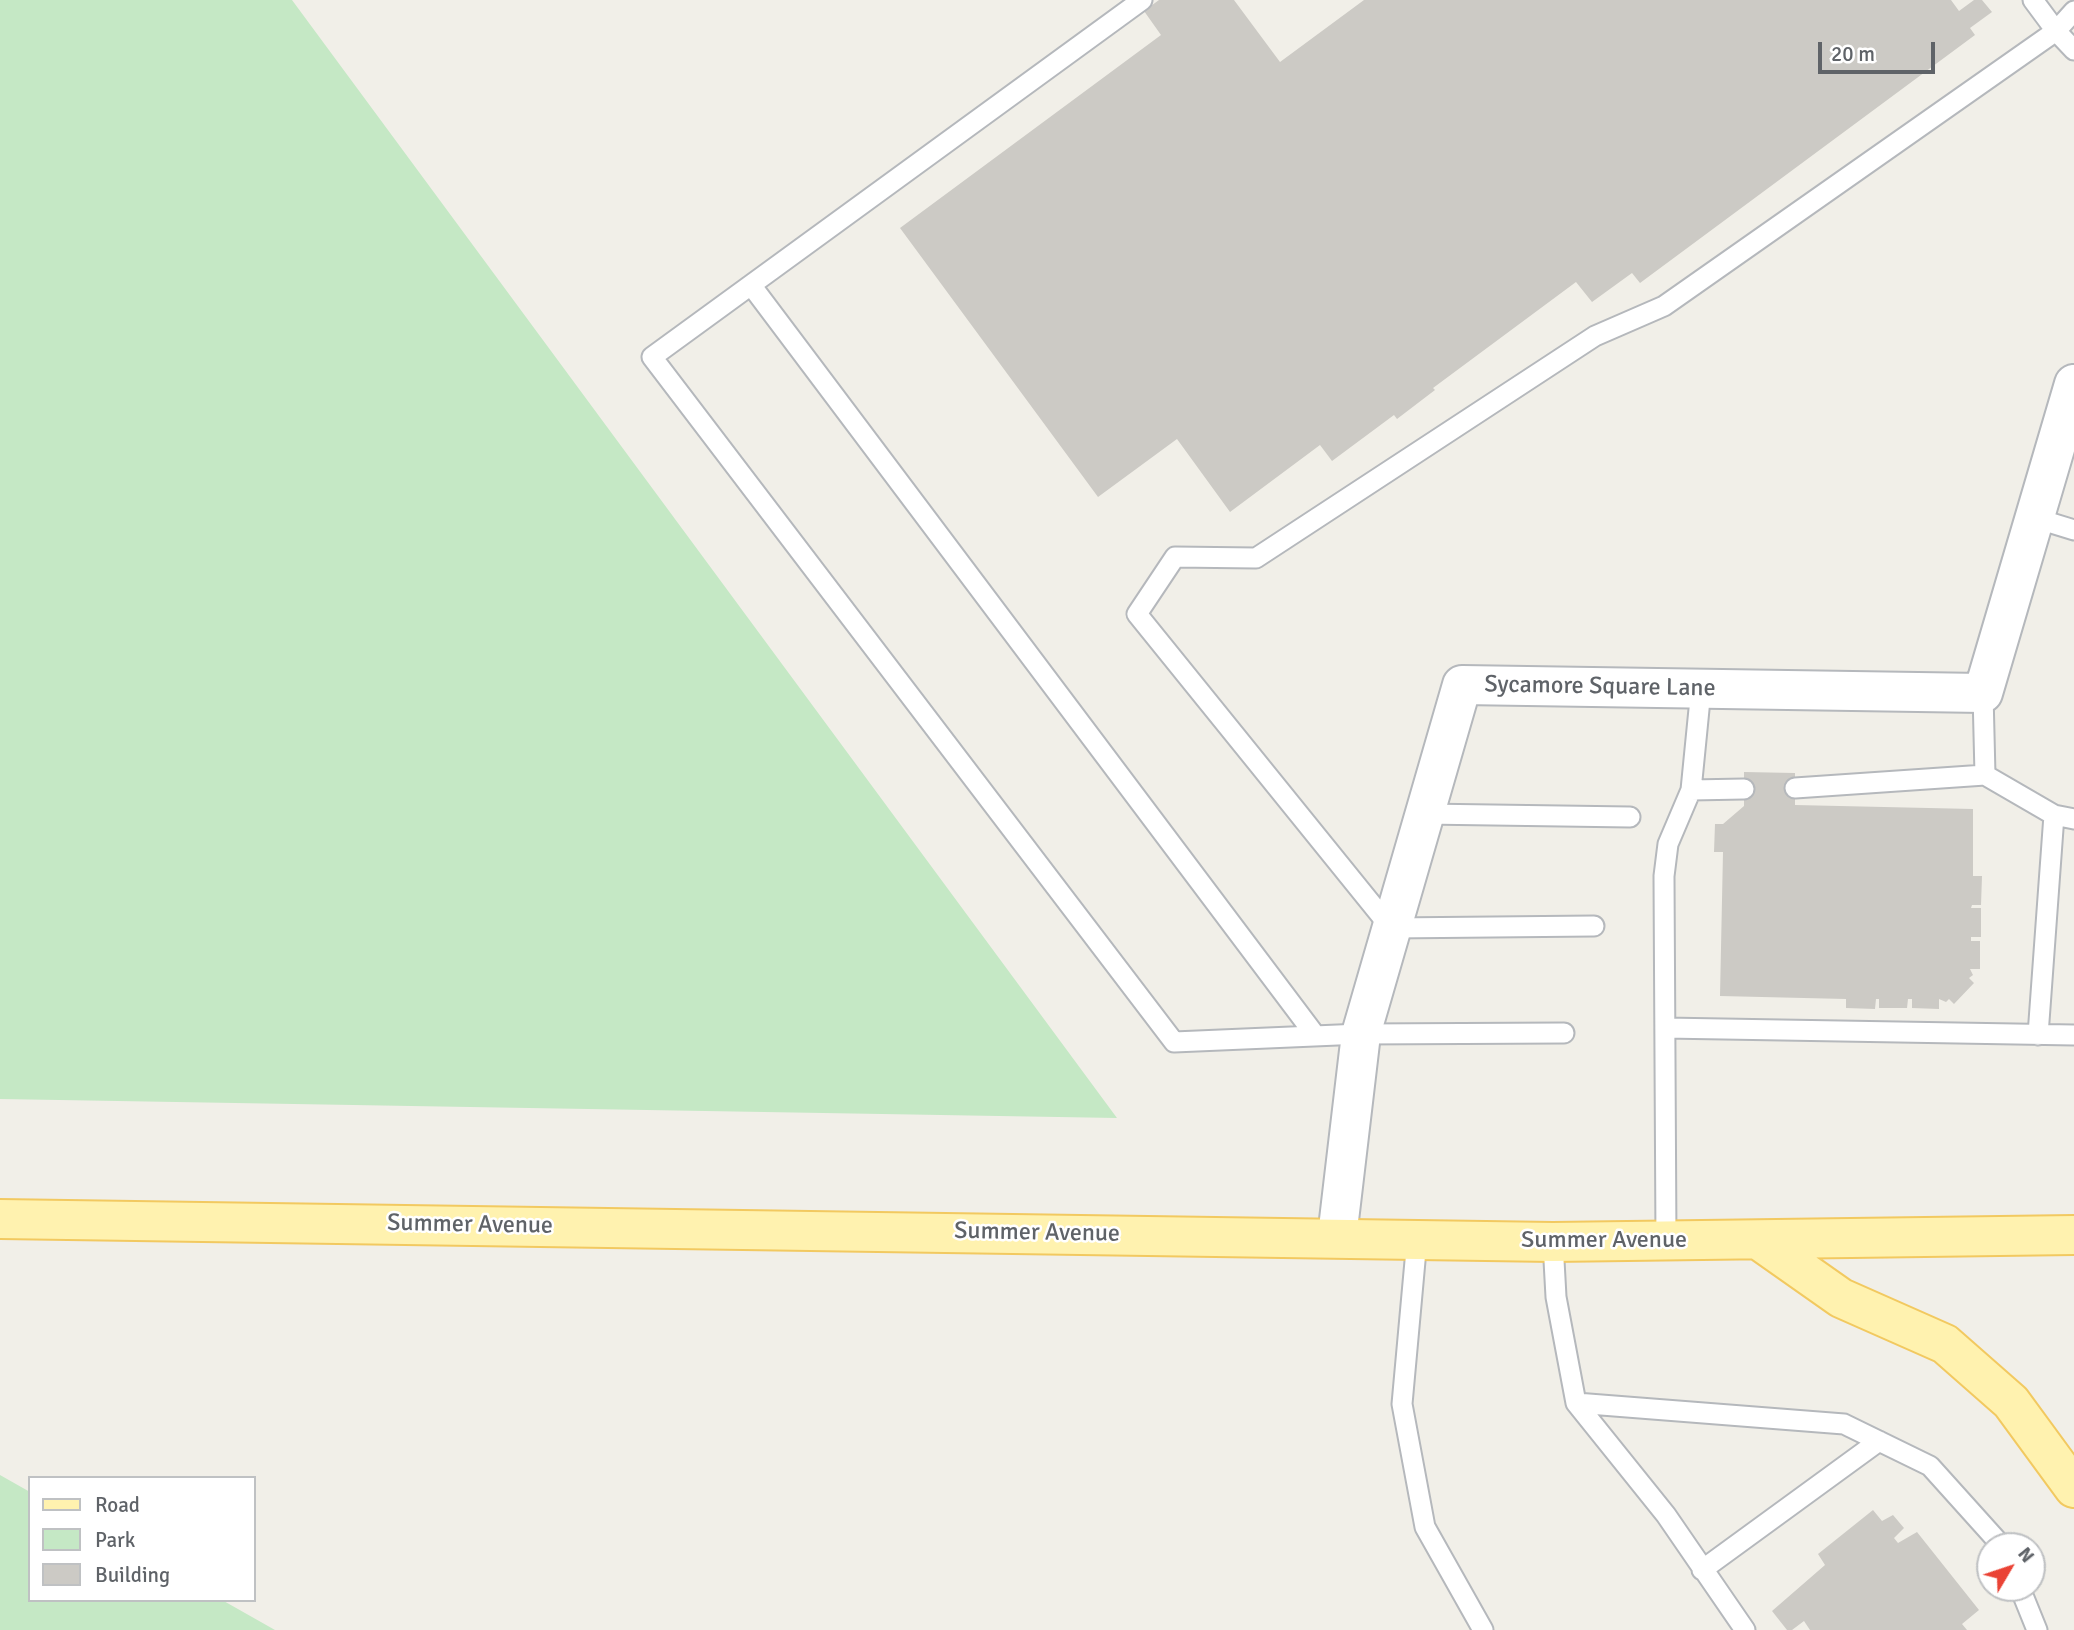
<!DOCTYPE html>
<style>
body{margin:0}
#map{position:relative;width:2074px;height:1630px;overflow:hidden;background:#f1efe8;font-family:Signika,sans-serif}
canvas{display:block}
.legend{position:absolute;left:28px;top:1476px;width:228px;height:126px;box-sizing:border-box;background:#fff;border:2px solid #bfc1c3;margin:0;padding:9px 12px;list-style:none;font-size:21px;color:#5f6368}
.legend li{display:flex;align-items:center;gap:14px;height:35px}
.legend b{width:35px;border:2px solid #bfc1c3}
.north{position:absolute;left:1976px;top:1532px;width:70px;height:70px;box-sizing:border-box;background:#fff;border:2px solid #bfc1c3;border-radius:50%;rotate:51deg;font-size:19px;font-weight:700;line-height:28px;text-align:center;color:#5f6368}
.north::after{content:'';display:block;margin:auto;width:24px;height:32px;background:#ea4335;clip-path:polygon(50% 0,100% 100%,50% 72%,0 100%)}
.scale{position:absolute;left:1818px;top:42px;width:117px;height:32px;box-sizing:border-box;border:4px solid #5f6368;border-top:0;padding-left:9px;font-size:21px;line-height:24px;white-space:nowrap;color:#5f6368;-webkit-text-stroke:5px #fff;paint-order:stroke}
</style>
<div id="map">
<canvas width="2074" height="1630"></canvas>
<ul class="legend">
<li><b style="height:9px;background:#fff2af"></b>Road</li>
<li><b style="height:19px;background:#c5e8c5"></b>Park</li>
<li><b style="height:19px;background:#cccac5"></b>Building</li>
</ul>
<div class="north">N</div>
<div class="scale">20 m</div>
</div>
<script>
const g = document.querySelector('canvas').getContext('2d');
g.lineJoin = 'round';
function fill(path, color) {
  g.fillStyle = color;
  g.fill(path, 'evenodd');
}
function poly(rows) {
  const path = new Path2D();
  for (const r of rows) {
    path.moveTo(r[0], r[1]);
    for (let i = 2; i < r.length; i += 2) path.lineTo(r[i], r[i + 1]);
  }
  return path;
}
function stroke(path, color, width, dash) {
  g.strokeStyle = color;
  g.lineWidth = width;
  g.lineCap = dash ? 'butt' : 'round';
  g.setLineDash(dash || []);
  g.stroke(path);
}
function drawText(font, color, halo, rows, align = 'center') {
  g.font = font + ' Signika,sans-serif';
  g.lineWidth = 5;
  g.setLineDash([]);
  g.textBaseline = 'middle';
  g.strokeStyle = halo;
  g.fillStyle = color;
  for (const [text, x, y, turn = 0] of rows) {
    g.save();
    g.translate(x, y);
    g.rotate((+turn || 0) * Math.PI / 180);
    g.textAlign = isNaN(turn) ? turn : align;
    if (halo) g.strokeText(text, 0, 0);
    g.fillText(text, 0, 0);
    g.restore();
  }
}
const green = poly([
 [0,0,292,0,1117,1118,0,1099],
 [0,1475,30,1492,30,1600,222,1600,275,1630,0,1630]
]);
const building = poly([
 [1159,0,1234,0,1280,62,1364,0,1951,0,1959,11,1974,0,1982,0,1992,12,1970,28,1975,35,1640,283,1632,273,1592,302,1576,282,1433,388,1435,390,1397,419,1394,415,1332,461,1320,445,1230,512,1177,439,1098,497,900,228,1161,35,1144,11],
 [1744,772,1795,773,1795,805,1973,809,1973,876,1982,876,1981,905,1972,905,1971,908,1981,908,1981,937,1971,937,1971,941,1980,941,1980,969,1970,969,1973,975,1969,978,1974,983,1954,1004,1949,999,1946,1002,1939,999,1939,1009,1912,1008,1912,999,1908,999,1907,1008,1879,1008,1879,999,1876,999,1875,1009,1846,1008,1846,999,1720,996,1723,852,1714,852,1715,824,1723,824,1744,806],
 [1873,1510,1882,1521,1893,1515,1904,1528,1894,1538,1898,1543,1917,1532,1979,1610,1962,1624,1967,1630,1810,1630,1804,1621,1792,1630,1787,1630,1772,1611,1825,1565,1818,1554]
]);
const lane = poly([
 [1142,0,652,357,1174,1042,1361,1034,1564,1033],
 [2074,11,2056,31,2074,50],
 [751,285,1315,1035],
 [2035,518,2074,530],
 [1983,693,1985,775],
 [1795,788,1985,775,2054,815,2074,819],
 [1691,790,1744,789],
 [1424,814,1630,817],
 [1594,926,1391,928,1137,614,1175,557,1256,558,1595,336,1664,306,2056,31,2033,0],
 [1665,1028,2074,1035],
 [2038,1035,2054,815],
 [1417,1239,1402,1404,1425,1527,1483,1630],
 [1553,1242,1556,1297,1576,1403,1666,1515,1745,1630],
 [1666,1243,1664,876,1668,844,1691,790,1701,689],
 [1576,1403,1844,1424,1930,1466,2002,1546],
 [1702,1570,1879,1441],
 [2020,1588,2037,1630]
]);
const street = poly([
 [1337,1237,1361,1034,1462,685,1983,693,2074,384]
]);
const primary = poly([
 [0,1219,1553,1242,2074,1235],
 [1760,1241,1841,1298,1945,1344,2011,1402,2074,1488]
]);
const streetNames = [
 ["Sycamore Square Lane",1600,687,1],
 ["Summer Avenue",470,1225,1],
 ["Summer Avenue",1037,1233,1],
 ["Summer Avenue",1604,1241]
];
fill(green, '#c5e8c5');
fill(building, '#cccac5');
stroke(lane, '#b5b8bc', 23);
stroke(street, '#b5b8bc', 42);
stroke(primary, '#f2c960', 42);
stroke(lane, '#fff', 19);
stroke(street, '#fff', 38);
stroke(primary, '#fff2af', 38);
drawText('24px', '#5f6368', '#fff', streetNames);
</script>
